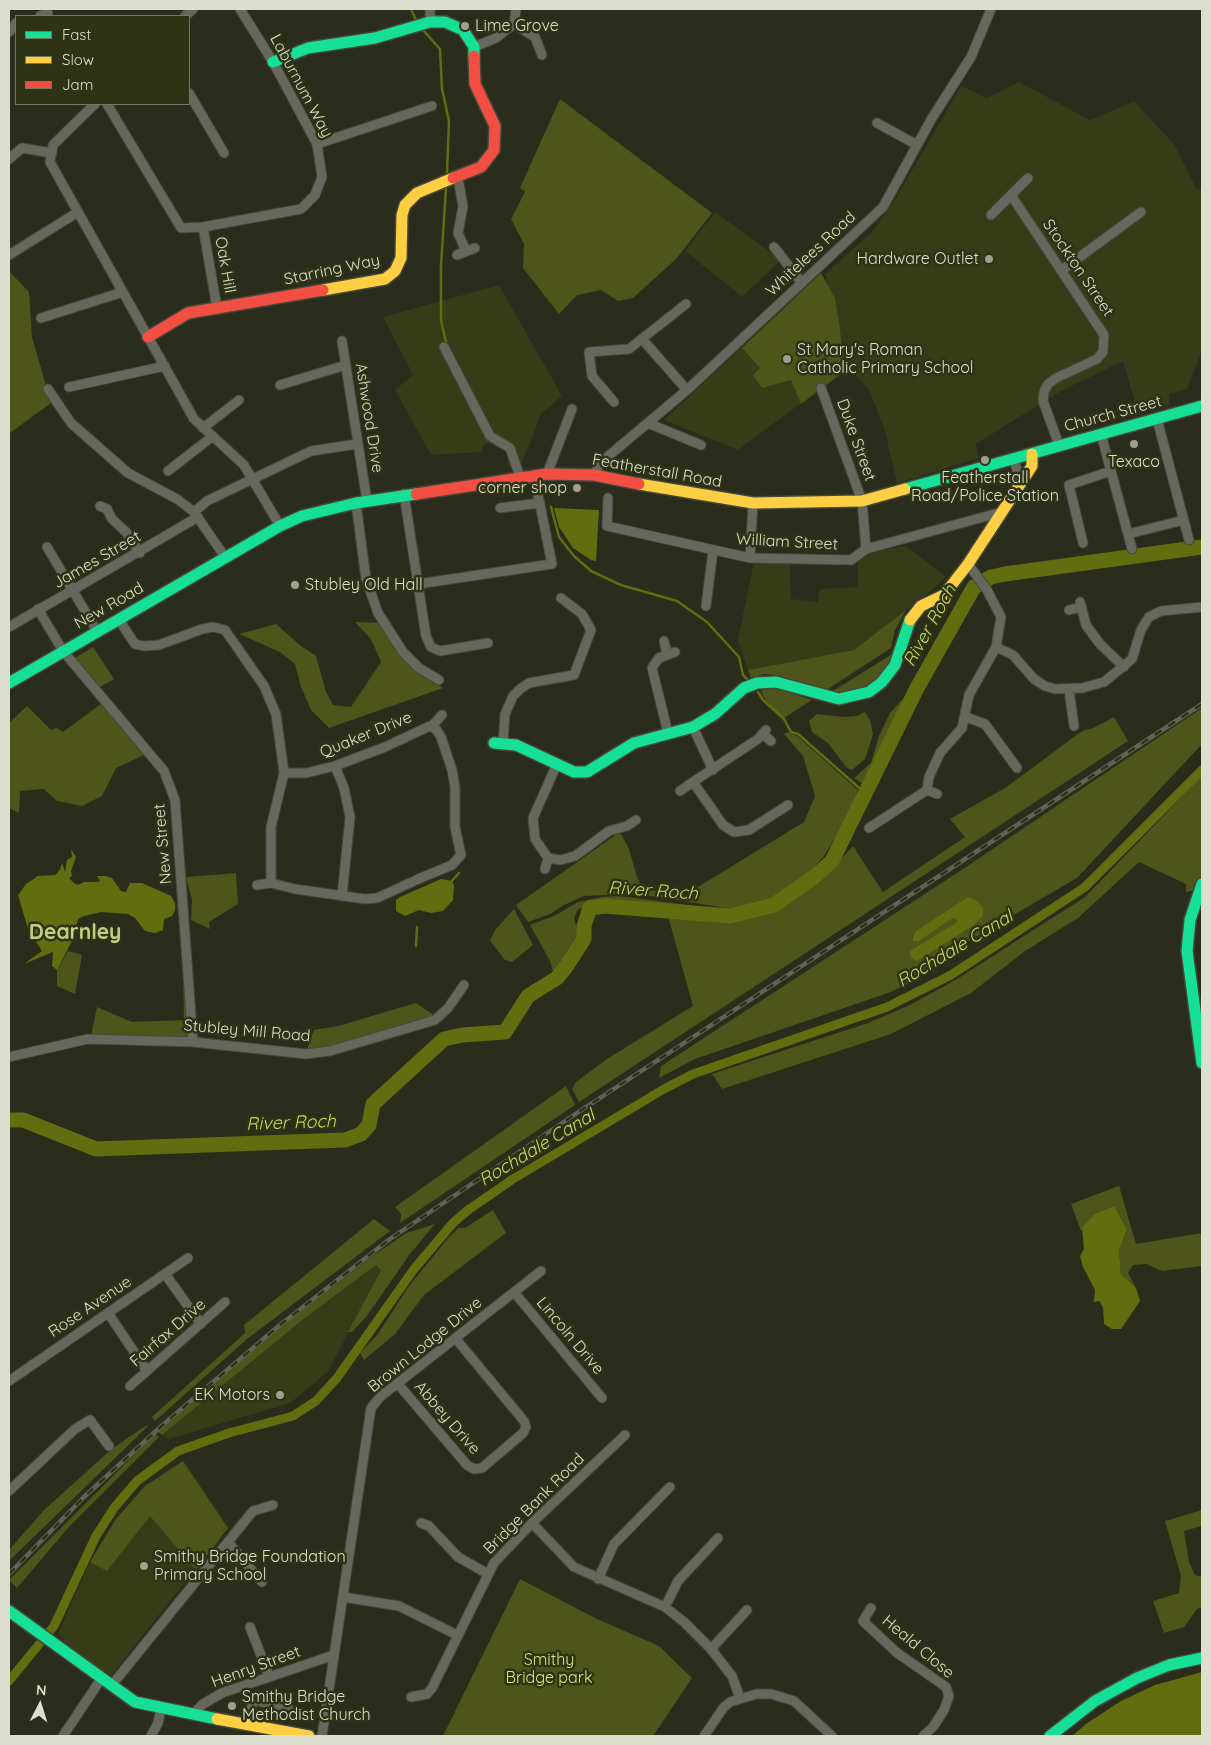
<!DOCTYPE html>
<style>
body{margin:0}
#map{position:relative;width:1211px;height:1745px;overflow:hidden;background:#2a2c1c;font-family:Quicksand,sans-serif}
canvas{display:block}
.frame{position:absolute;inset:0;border:10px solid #dcdfcd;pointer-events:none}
.legend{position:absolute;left:15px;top:15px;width:175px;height:90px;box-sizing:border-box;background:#2f3315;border:1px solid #74785f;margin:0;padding:6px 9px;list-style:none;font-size:15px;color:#dcdfcd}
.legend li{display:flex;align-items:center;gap:10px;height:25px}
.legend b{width:25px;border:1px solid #74785f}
.north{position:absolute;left:15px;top:1680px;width:50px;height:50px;-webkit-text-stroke:4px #2f3315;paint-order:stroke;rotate:5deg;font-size:14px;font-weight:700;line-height:20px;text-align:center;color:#dcdfcd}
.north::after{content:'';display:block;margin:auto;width:18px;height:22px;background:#dcdfcd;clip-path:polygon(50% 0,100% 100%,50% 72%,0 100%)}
</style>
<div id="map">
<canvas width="1211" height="1745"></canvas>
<div class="frame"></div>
<ul class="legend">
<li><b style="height:6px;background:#16e098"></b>Fast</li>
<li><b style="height:6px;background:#ffcf43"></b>Slow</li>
<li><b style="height:6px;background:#f24e42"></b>Jam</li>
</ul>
<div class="north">N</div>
</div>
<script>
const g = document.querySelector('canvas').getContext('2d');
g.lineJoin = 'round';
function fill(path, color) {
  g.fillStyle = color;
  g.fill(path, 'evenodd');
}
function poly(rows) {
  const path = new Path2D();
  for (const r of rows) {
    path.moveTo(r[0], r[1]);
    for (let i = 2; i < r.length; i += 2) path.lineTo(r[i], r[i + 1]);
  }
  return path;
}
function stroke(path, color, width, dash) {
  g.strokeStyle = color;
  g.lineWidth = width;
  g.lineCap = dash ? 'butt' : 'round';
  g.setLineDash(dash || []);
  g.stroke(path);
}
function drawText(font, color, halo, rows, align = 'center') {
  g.font = font + ' Quicksand,sans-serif';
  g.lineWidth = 5;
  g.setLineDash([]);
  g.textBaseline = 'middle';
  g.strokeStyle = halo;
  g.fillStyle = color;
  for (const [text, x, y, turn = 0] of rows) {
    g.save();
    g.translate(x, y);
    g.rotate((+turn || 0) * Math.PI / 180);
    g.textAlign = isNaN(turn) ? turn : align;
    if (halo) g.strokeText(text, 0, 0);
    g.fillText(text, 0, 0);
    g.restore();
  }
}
const built = poly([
 [1019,82,1090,120,1134,101,1174,144,1197,190,1202,189,1202,350,1187,389,1169,394,1170,404,1138,413,1123,361,1061,391,976,444,979,458,897,483,884,427,868,388,850,370,841,333,846,370,738,450,664,420,821,273,828,284,825,274,873,231,896,198,961,86,987,98],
 [715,212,769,251,770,250,779,262,742,297,685,251],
 [499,285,562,396,541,414,521,466,509,467,506,452,489,443,482,446,482,452,431,455,395,390,413,375,383,317],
 [906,546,946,577,931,591,854,650,748,670,738,640,754,561,790,561,791,599,818,602,820,589,858,587,858,562,872,552],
 [376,1265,381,1269,328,1372,290,1403,169,1439,162,1435,305,1318],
 [183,1461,228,1528,109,1678,64,1642,58,1633,90,1562,116,1519,145,1486]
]);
const green = poly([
 [560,99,712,213,676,259,633,298,618,301,601,290,577,295,559,314,523,268,524,244,511,219,525,192,520,188],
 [9,271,29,292,32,337,51,403,10,433],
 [821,273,835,298,846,370,801,404,791,380,762,388,753,375,760,368,742,348],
 [906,610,895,630,891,648,828,689,823,690,777,675,764,674,751,678,748,670,854,650],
 [355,622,381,623,421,671,443,688,329,728,311,710,301,687,295,664,280,652,239,634,276,624,301,646,316,656,326,692,333,705,351,707,381,662,371,639],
 [93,647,114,679,100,687,75,658],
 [894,653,892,661,875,683,847,694,831,692],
 [766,689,779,689,812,700,784,718,766,701,761,691],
 [907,694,910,696,867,787,854,778,871,763,879,736,890,713],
 [102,703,144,755,116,768,102,796,82,806,57,801,44,789,20,791,19,813,9,808,9,723,27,706,51,730,57,728,63,732],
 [1202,708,1202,744,1077,878,972,939,908,984,888,993,695,1059,659,1078,661,1066,960,871],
 [865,712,870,720,873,734,865,759,852,770,847,768,828,743,812,732,809,721,817,714,843,717,857,716],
 [1114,717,1128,741,579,1102,572,1089,576,1082,607,1059,693,1006,668,916,723,921,749,917,782,907,830,871,853,846,883,892,965,837,950,819,1005,788,1082,731,1093,728],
 [788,732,797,736,858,790,848,817,824,856,808,874,787,889,771,899,747,908,725,908,659,897,625,894,584,896,564,905,550,914,528,922,516,905,620,832,629,849,637,877,642,889,685,895,804,822,815,796,803,756,784,734],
 [1202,776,1202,877,1192,891,1186,892,1186,884,1139,862,1078,918,1025,951,971,993,891,1034,722,1089,712,1074,868,1023,910,1005,957,979,1085,897],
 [236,873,238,904,209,922,210,929,191,920,192,900,186,877],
 [620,896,725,910,745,910,728,912,619,903,598,904,578,909,574,918,580,941,555,979,550,961,530,925,554,916,578,902,602,897],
 [514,909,533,945,512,962,505,960,490,941,495,930],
 [68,951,82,955,75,994,57,986,57,970],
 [183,967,185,967,190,1031,187,1036,180,1039,91,1036,97,1007,132,1022,184,1020],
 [416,1003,435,1016,320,1050,306,1052,314,1030,338,1026],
 [566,1086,575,1105,400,1223,401,1214,395,1207],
 [1119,1186,1136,1244,1202,1233,1202,1266,1162,1271,1146,1264,1133,1265,1128,1273,1136,1288,1121,1274,1119,1251,1127,1229,1114,1206,1094,1214,1081,1231,1071,1204],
 [493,1210,506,1233,424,1295,395,1334,364,1360,360,1353,378,1334,409,1286,449,1237,459,1228,465,1228],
 [374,1219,390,1231,247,1339,155,1421,152,1417,245,1333,244,1325],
 [435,1224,410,1254,366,1317,352,1332,348,1332,381,1270,376,1265,305,1318,162,1435,158,1432,287,1322,370,1258,406,1233],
 [147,1425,148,1426,9,1561,9,1550,44,1510,113,1448],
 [155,1434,159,1437,68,1528,17,1588,9,1580],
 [183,1461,228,1528,196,1570,150,1516,107,1571,90,1562,116,1519,145,1486],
 [1202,1510,1202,1526,1184,1531,1189,1562,1195,1575,1202,1577,1202,1607,1197,1609,1184,1627,1164,1633,1153,1601,1179,1593,1181,1576,1165,1521],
 [520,1579,595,1618,659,1646,692,1678,653,1736,443,1736]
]);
const water = poly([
 [554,508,599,510,596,561,591,560,573,548,559,527],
 [71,849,76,857,71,871,72,876,69,878,74,883,78,885,84,882,98,882,100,881,97,876,105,876,112,878,121,891,126,892,130,883,142,883,171,896,175,903,175,910,172,916,164,919,163,930,155,933,145,931,135,918,128,914,101,912,84,916,78,919,74,937,57,970,52,966,53,952,24,964,42,951,28,929,18,895,26,884,38,876,55,875,60,870,62,863,65,872,67,860,72,857],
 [441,879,452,881,454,885,453,900,443,911,431,913,419,910,405,916,396,911,396,900,400,897],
 [968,897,976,900,983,908,983,916,974,925,917,961,911,958,910,951,956,923,957,920,955,918,951,919,919,941,913,941,913,937,916,931],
 [1114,1206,1127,1229,1119,1251,1121,1274,1136,1288,1140,1301,1121,1329,1112,1329,1104,1324,1103,1307,1099,1301,1094,1302,1095,1290,1083,1267,1080,1256,1084,1249,1082,1228,1094,1214],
 [1202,1672,1202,1736,1072,1736,1086,1724,1121,1701,1155,1685]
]);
const stream = poly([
 [411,9,416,20],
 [422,29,440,49,442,89,449,121,447,173],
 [446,188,441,266,441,320,446,342],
 [551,507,559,537,574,556,591,571,621,585,677,601,707,622,739,657,743,675,747,679],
 [758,692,763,700,784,719,791,732,798,734,866,794],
 [450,883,459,873],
 [416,946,417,927]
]);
const canal = poly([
 [9,1681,54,1626,96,1536,114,1508,137,1481,178,1451,229,1433,293,1416,316,1401,337,1378,414,1269,453,1223,468,1210,513,1179,664,1089,693,1074,887,1007,951,975,1085,887,1202,770]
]);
const river = poly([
 [9,1120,23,1120,96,1149,345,1140,361,1134,369,1125,373,1104,444,1039,462,1035,505,1032,528,996,557,978,566,967,584,939,584,926,590,908,604,906,730,916,774,905,814,877,832,861,917,688,974,587,991,577,1005,574,1202,547]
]);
const street = poly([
 [40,16,48,13],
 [185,16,193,9],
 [430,22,430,9],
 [514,24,535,37,542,55],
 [9,32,16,23],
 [474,47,496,38,514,24,516,9],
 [189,93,224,153],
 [95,104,53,145,50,162,194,419,244,465,280,526],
 [107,104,181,228,203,227,301,209,315,195,322,177,317,144,273,62,240,9],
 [877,123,917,145],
 [317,144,432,106],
 [9,159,22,148,52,153],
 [458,178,463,206,458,233,466,251],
 [1011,195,1104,335,1103,352,1097,359,1056,378,1048,384,1044,392,1043,401,1059,445],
 [991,215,1028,178],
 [203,227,217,308],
 [774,247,802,283],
 [9,255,78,212],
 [457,255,475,248],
 [1062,270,1141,212],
 [41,318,123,292],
 [642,339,687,390],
 [342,341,367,501],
 [444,347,490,436,510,448,520,477],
 [280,385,346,365],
 [69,387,165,366],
 [821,388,862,501,866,549],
 [48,389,71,423,128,473,177,499,194,512,225,557],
 [614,402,592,376,589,352,629,349,686,304],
 [1157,419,1189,540],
 [650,424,701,445],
 [203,428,239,400],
 [1101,434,1132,549],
 [1014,460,1021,483],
 [168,471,213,436],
 [547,474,572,409],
 [594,475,600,463,687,390,883,207,932,118,971,57,991,9],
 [404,494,426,636,431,647,440,651,488,643],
 [608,498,607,526,750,558,851,560,866,549,1002,512],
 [356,503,366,579,378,613,403,652,419,668,439,680],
 [100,506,107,509,112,519,126,532,140,553],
 [500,508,540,503],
 [194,512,207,501,311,451,357,444],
 [1128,534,1184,520],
 [1083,543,1069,485,1111,471],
 [47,547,98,633],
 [750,558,753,503],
 [418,584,552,564,534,475],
 [1080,602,1086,625,1100,644,1124,667],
 [706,606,713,551],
 [38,609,63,651,164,771,175,800,193,1042],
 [1069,610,1081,607],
 [119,620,135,644,144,646,159,645,202,629,213,627,225,630,264,686,276,714,284,773,271,827,271,883],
 [9,627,198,517],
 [664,641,667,654],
 [996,647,1013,655,1034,679,1045,686,1055,689,1082,688,1104,682,1132,659,1141,630,1149,617,1161,611,1202,607],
 [1069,690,1074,726],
 [966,717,985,724,1017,768],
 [431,727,442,715],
 [693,727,713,770],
 [766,730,758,739,693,782,723,825,734,832,749,830,788,805],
 [668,733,652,668,659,658,675,652],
 [763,734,771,741],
 [503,743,505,714,513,696,520,689,529,683,574,675,591,630,582,614,561,598],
 [557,764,533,818,535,839,548,858,561,860,575,856,609,831,627,826,636,820],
 [335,766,344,788,350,817,342,896],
 [284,773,306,773,335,766,385,747,430,726,436,729,441,737,452,770,455,787,455,827,461,855,452,865,416,880],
 [927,790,937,794],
 [680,791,693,782],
 [869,828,927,790,929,777,940,753,962,728,969,695,996,647,1001,617,987,590,968,564],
 [545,869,548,858],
 [257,885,271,883,295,889,365,899,377,898,412,882],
 [9,1057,88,1039,193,1042,306,1054,330,1051,435,1020,448,1008,464,985],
 [165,1274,201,1324],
 [514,1292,602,1398],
 [108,1313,147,1371],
 [9,1381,188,1258],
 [398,1384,467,1465,474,1469,482,1468,523,1433,526,1427,524,1421,456,1339],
 [130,1386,225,1302],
 [9,1491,75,1429,90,1420,109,1446],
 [421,1523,429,1526,458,1557,488,1574],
 [532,1523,574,1567,665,1607,684,1622,711,1649,732,1676,740,1698],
 [228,1542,262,1582],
 [598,1579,614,1544,670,1487],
 [343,1597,399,1606,457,1635],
 [665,1607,678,1581,718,1538],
 [871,1608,863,1621,896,1652,946,1687,949,1696,944,1710,933,1727,923,1736],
 [250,1627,269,1676],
 [711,1649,747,1610],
 [111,1686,253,1511,273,1505],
 [411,1697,427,1694,432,1688,494,1563,532,1523,625,1435],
 [193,1714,203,1704,222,1693,334,1655],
 [248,1724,253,1700,288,1707],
 [63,1736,101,1679],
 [151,1736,158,1723,161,1709],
 [322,1736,371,1408,380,1397,541,1271],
 [704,1736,724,1707,730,1702,756,1694,771,1694,794,1701,832,1736]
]);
const fast = poly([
 [273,62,308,48,375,38,430,22,445,22,463,30,474,47,474,56],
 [905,489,1202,406],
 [9,683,280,526,302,516,356,503,416,494],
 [494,743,516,745,574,772,587,772,634,743,693,727,715,714,744,688,757,683,776,682,839,699,869,692,882,682,895,665,910,620],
 [1202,884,1190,920,1187,951,1202,1063],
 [9,1611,135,1702,217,1719],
 [1050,1736,1095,1701,1137,1678,1169,1665,1202,1658]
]);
const slow = poly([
 [323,290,385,279,395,271,401,258,402,215,405,205,417,193,453,178],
 [639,484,753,503,862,501,905,489],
 [910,620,921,606,944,595,968,564,1032,466,1032,454],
 [217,1719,309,1736]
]);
const jam = poly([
 [453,178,481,167,494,150,495,126,475,84,474,56],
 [148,337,188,313,323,290],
 [416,494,547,474,594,475,639,484]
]);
const rail = poly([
 [9,1574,85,1496,165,1423,280,1325,390,1239,574,1115,1202,704]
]);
const markers = [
 [465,26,5,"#9ea08f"],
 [989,259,5,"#9ea08f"],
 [787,359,5,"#9ea08f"],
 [1134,444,5,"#9ea08f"],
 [985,460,5,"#9ea08f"],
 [577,488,5,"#9ea08f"],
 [295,585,5,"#9ea08f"],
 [280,1395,5,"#9ea08f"],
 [144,1566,5,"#9ea08f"],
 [232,1706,5,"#9ea08f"]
];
const poiNames = [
 ["Lime Grove",475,26],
 ["Hardware Outlet",979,259,"right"],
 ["St Mary's Roman",797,350],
 ["Catholic Primary School",797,368],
 ["Texaco",1134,462,"center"],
 ["Featherstall",985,478,"center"],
 ["Road/Police Station",985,496,"center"],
 ["corner shop",567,488,"right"],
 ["Stubley Old Hall",305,585],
 ["EK Motors",270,1395,"right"],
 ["Smithy Bridge Foundation",154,1557],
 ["Primary School",154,1575],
 ["Smithy Bridge",242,1697],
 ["Methodist Church",242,1715]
];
const streetNames = [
 ["Laburnum Way",301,86,62],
 ["Whitelees Road",811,254,-43],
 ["Oak Hill",225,265,80],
 ["Stockton Street",1078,268,56],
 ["Starring Way",332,270,-12],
 ["Church Street",1113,414,-15],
 ["Ashwood Drive",369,418,81],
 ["Duke Street",856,440,70],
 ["Featherstall Road",657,471,10],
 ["William Street",787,542,3],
 ["James Street",97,560,-30],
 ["New Road",109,606,-30],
 ["Quaker Drive",366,735,-22],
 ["New Street",163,844,-95],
 ["Stubley Mill Road",247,1031,5],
 ["Rose Avenue",90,1307,-34],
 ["Fairfax Drive",168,1333,-41],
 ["Lincoln Drive",570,1336,50],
 ["Brown Lodge Drive",425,1345,-39],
 ["Abbey Drive",447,1418,49],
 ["Bridge Bank Road",534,1504,-45],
 ["Heald Close",918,1647,40],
 ["Henry Street",256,1667,-20]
];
const parkNames = [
 ["Smithy",549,1660],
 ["Bridge park",549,1678]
];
const waterNames = [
 ["River Roch",930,626,-61],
 ["River Roch",653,891,4],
 ["Rochdale Canal",955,949,-31],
 ["River Roch",291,1123,-2],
 ["Rochdale Canal",537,1148,-31]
];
const districtNames = [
 ["Dearnley",75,933]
];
fill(built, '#363b18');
fill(green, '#4d551a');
fill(water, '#626d10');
stroke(stream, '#626d10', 2.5);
stroke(canal, '#626d10', 9);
stroke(river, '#626d10', 15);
stroke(street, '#46483a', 11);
stroke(fast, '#46483a', 14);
stroke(slow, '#46483a', 14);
stroke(jam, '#46483a', 14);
stroke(street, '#66685d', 9);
stroke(fast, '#16e098', 11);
stroke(slow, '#ffcf43', 11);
stroke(jam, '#f24e42', 11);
stroke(rail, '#616356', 4.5);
stroke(rail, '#2f3315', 2.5, [8]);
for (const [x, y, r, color] of markers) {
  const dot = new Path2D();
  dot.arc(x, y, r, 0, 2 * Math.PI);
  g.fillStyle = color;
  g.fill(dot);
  stroke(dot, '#2f3315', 2);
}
drawText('16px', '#dcdfcd', '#2f3315', poiNames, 'left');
drawText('16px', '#dcdfcd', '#2f3315', streetNames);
drawText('16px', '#d7e871', '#2f3315', parkNames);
drawText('italic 18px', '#c9d961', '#2f3315', waterNames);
drawText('bold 21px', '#c2ce82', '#2f3315', districtNames);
</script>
